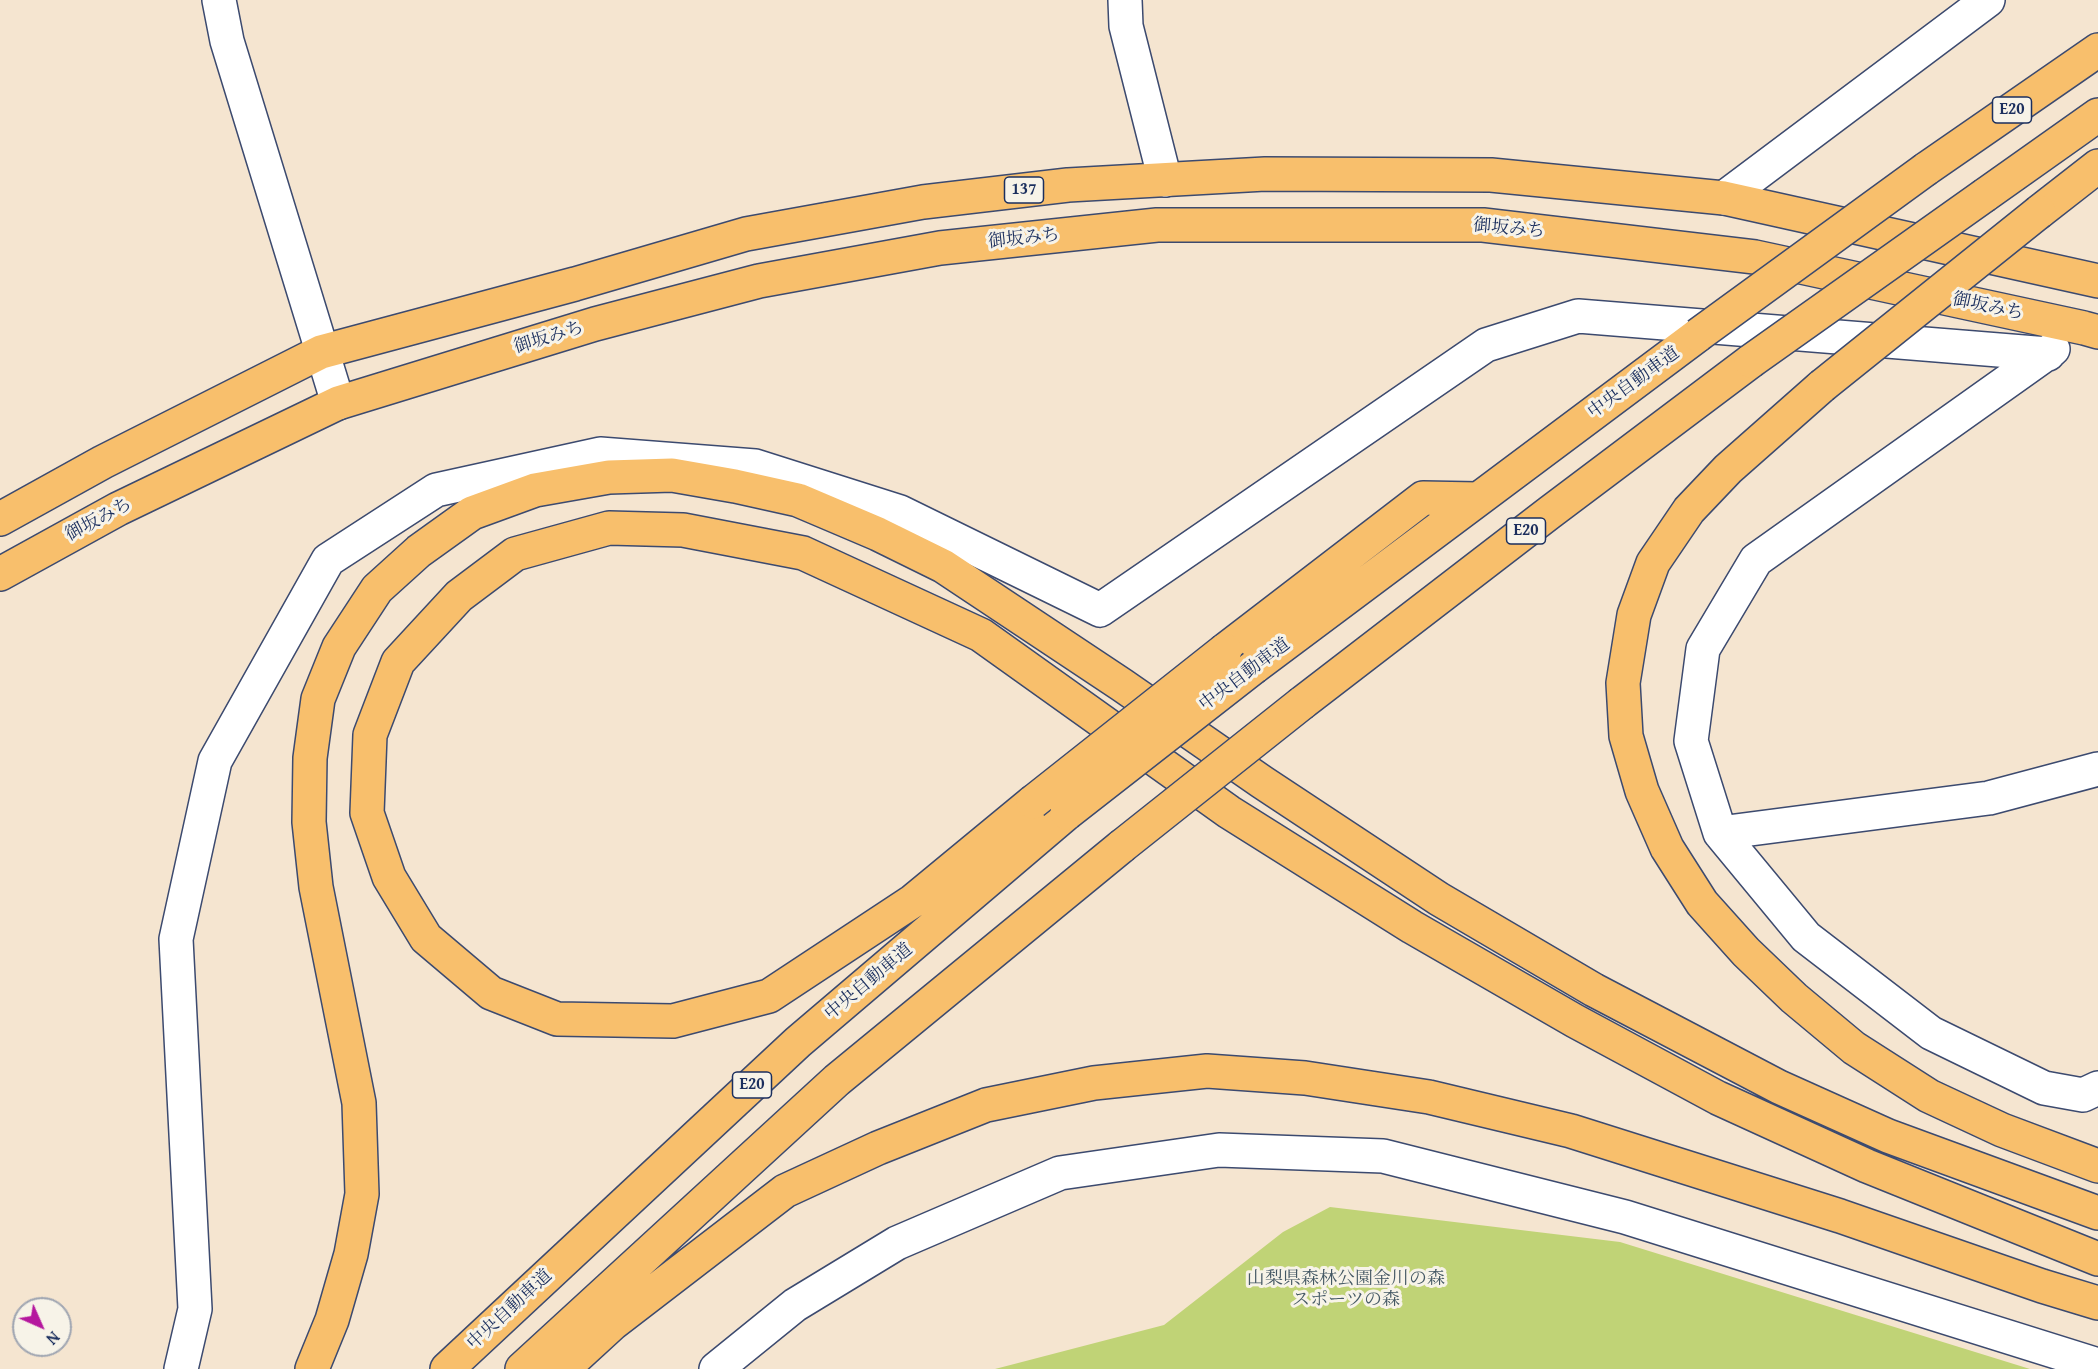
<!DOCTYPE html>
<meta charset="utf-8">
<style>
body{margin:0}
#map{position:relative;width:2098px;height:1369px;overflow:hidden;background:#f5e5d0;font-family:"Gentium Book Plus",serif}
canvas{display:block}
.north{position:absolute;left:12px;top:1297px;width:60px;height:60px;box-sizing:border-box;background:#f7f3e8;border:2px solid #9fa5b1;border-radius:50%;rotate:135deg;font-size:16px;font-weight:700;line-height:24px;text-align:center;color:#1b2f5e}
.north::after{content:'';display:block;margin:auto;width:21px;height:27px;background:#b5179e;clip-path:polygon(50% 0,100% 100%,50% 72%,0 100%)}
</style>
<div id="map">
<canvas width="2098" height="1369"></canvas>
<div class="north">N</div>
</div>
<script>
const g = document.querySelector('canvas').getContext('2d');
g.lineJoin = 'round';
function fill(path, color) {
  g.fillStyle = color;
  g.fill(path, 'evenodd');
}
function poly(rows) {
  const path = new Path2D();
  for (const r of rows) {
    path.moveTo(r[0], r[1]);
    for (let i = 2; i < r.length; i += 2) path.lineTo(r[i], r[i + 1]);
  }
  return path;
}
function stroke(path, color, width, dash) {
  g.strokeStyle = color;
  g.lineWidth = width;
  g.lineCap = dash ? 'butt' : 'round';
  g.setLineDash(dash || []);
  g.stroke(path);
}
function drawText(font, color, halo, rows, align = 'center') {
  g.font = font + ' "Gentium Book Plus","Noto Serif JP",serif';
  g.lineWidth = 6;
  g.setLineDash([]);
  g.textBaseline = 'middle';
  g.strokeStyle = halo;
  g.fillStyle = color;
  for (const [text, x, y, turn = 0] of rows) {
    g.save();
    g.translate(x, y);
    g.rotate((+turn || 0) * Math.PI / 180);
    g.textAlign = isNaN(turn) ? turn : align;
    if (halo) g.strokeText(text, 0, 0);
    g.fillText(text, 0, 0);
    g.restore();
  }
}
const green = poly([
 [1330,1207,1620,1242,2030,1369,995,1369,1164,1325,1283,1232]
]);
const minor = poly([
 [219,0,227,41,338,403],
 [1125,0,1126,26,1165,180],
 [1724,198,1988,0],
 [2053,349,1756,560,1703,649,1691,741,1720,833,1806,937,1931,1033,2044,1088,2083,1095,2098,1088],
 [1720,833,1989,798,2098,769],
 [181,1369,195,1309,176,939,215,761,328,560,436,490,600,454,755,466,900,512,1100,610,1486,345,1578,316,2048,354],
 [716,1369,795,1305,897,1243,1060,1173,1219,1150,1383,1156,1625,1217,2098,1365]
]);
const highway = poly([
 [1926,169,2098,50],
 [1985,195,2098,115],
 [2039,212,2098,166],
 [1822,386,1728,469,1689,510,1653,563,1634,615,1623,683,1626,736,1642,791,1667,848,1702,903,1746,952,1794,998,1854,1048,1929,1096,2002,1130,2098,1166],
 [0,519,103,462,321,352,575,284,746,234,923,202,1068,185,1265,174,1491,175,1724,198,2098,281],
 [0,574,118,509,338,403,595,324,759,281,940,248,1157,225,1483,225,1755,257,2084,328,2098,332],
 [1225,650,1423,498,1478,499],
 [1254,667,1698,335],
 [1302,703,1549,513,1751,361],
 [1033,802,913,901,769,996,673,1021,557,1019,491,993,426,938,389,877,367,813,370,735,398,662,459,596,515,554,609,528,683,530,803,553,981,635,1229,812,1412,927,1575,1021,1718,1098,1867,1166,2098,1259],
 [312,1369,332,1320,351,1254,362,1194,359,1103,316,887,309,822,310,758,318,699,339,647,377,589,419,551,472,513,535,490,609,477,672,475,735,486,798,500,878,534,943,566,1122,685,1262,782,1439,899,1594,990,1779,1087,1888,1136,2098,1213],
 [447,1369,798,1042,1067,813],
 [522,1369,837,1080,1122,846],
 [563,1369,612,1324,785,1191,878,1148,986,1105,1094,1083,1207,1071,1305,1078,1429,1097,1571,1131,1840,1216,2042,1286,2098,1303]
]);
const highwayBridge = poly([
 [1698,335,1926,169],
 [1751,361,1985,195],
 [1822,386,2039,212],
 [1033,802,1225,650],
 [1067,813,1254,667],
 [1122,846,1302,703]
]);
const shields = [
 [2012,110,39],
 [1024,190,39],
 [1526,531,39],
 [752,1085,39]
];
const shieldNames = [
 ["E20",2012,110],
 ["137",1024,190],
 ["E20",1526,531],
 ["E20",752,1085]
];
const streetNames = [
 ["御坂みち",1509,229,5],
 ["御坂みち",1024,239,-6],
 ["御坂みち",1988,307,12],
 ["御坂みち",549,338,-17],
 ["中央自動車道",1634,383,-36],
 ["御坂みち",99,520,-28],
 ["中央自動車道",1245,675,-37],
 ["中央自動車道",869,982,-40],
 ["中央自動車道",510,1310,-43]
];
const parkNames = [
 ["山梨県森林公園金川の森",1346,1279],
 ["スポーツの森",1346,1300]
];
fill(green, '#c0d376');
stroke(minor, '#3c4a6f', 36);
stroke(highway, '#3c4a6f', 36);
stroke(minor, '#fff', 33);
stroke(highway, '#f8bf6c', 33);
stroke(highwayBridge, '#3c4a6f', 36, []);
stroke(highwayBridge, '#f8bf6c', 33);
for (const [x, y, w] of shields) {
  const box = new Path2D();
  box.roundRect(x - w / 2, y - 13, w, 26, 4.5);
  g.fillStyle = '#f7f3e8';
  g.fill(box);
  stroke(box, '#1b2f5e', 1.5);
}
drawText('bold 16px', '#1b2f5e', null, shieldNames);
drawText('18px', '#1b2f5e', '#f7f3e8', streetNames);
drawText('18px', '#445864', '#f7f3e8', parkNames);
</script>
